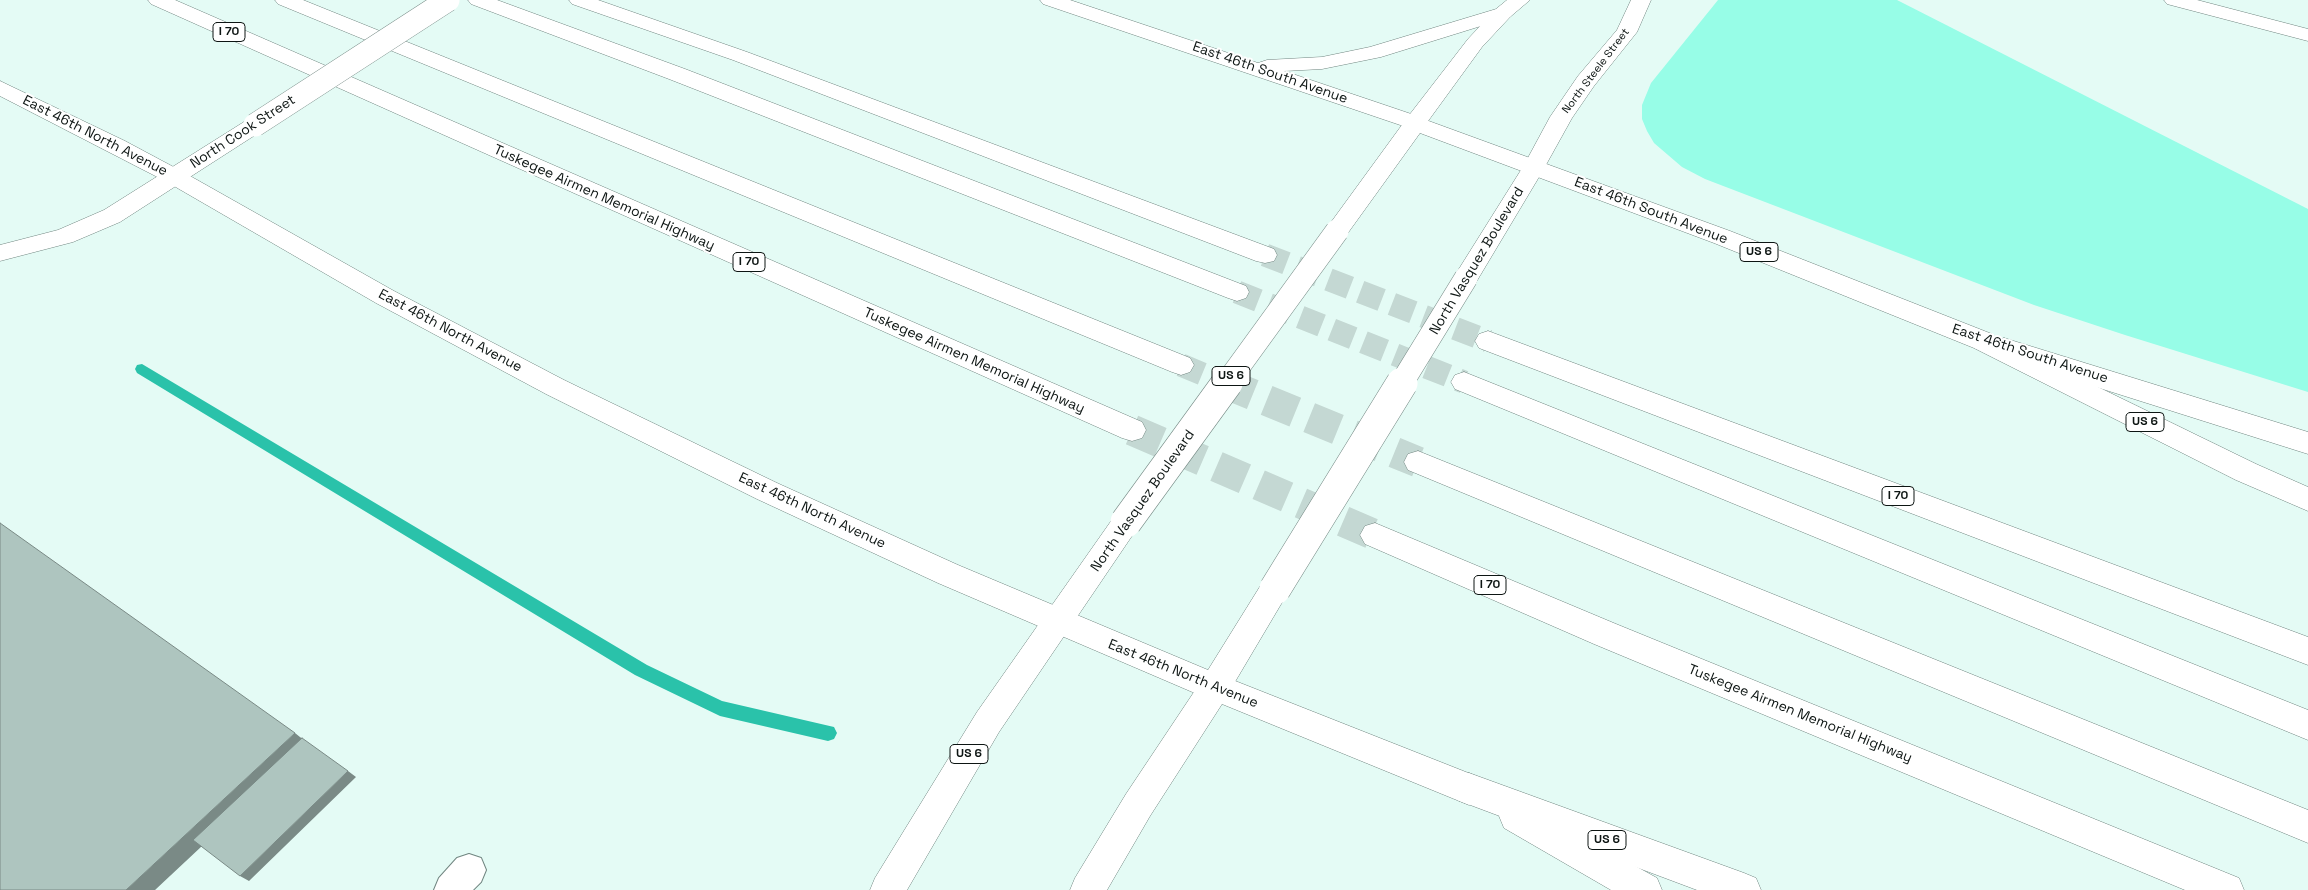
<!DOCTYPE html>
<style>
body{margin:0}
canvas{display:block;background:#e4fbf5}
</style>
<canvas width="2308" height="890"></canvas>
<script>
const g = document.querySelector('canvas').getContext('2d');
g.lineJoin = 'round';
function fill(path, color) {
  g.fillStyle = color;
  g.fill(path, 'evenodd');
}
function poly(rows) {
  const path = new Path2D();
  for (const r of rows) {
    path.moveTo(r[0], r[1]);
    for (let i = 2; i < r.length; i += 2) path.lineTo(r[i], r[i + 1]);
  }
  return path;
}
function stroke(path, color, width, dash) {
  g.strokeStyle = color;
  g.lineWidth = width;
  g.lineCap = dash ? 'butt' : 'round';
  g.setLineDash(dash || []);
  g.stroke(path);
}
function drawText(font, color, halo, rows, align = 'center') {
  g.font = font + ' "Space Grotesk",sans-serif';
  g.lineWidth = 4;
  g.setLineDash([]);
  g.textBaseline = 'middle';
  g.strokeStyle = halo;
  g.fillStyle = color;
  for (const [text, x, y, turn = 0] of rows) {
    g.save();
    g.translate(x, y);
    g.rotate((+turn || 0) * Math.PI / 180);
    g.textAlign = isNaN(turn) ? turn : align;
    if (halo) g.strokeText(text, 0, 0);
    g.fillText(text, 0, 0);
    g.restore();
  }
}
const green = poly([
 [1718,0,1897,0,2308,209,2308,392,2125,335,2034,305,1705,179,1682,167,1654,143,1647,131,1642,119,1642,105,1651,83]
]);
const stream = poly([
 [142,364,647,665,722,701,834,727,837,733,834,739,828,741,720,716,635,675,137,373,135,369,137,365,142,364]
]);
const motorwayTunnelFar1 = poly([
 [1265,255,1488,341],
 [1237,292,1464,382],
 [1181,365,1227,384]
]);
const motorwayTunnel = poly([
 [1224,383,1418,462],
 [1132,430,1375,535]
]);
const service = poly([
 [469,854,481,858,486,870,481,882,473,890,434,890,439,878,457,858,469,854]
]);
const minor = poly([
 [2164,0,2197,0,2308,29,2308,41,2167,4,2164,0],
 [255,118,263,120,266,125,263,130,120,222,73,242,0,261,0,245,58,230,104,210,247,120,255,118]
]);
const tertiary = poly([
 [1507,0,1530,0,1510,17,1482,47,1423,128,1415,130,1407,128,1404,123,1407,118,1468,39,1496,9,1507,0],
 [1631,0,1651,0,1637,32,1594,86,1572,118,1542,172,1534,174,1526,172,1523,167,1550,117,1578,76,1617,30,1631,0]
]);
const secondary = poly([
 [1040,0,1070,0,1258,63,1267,60,1322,57,1370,47,1503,7,1510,9,1513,13,1510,17,1381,57,1322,69,1284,71,1423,118,1426,123,1423,128,1415,130,1043,4,1040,0],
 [0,81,125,141,183,172,394,291,564,380,777,483,958,565,1208,670,1264,580,1275,576,1286,580,1290,589,1226,697,1215,701,1204,697,938,583,757,499,546,394,376,303,167,182,0,96,0,81],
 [1534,160,1542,162,1545,167,1475,284,1466,287,1457,284,1454,278,1457,272,1526,162,1534,160],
 [2004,338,2308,432,2308,454,1995,355,1991,348,1995,341,2004,338],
 [1516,800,1657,878,1662,890,1611,890,1504,828,1499,816,1504,804,1516,800]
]);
const trunk = poly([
 [1415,116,1730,231,1992,334,1996,341,1992,348,1983,351,1974,348,1714,243,1420,133,1345,237,1337,239,1329,237,1325,231,1329,225,1407,118,1415,116],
 [1126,510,1136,514,1140,522,1136,530,999,732,907,890,870,890,875,878,977,712,1116,514,1126,510],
 [1215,673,1481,778,1486,789,1481,800,1469,805,1222,704,1150,816,1107,890,1070,890,1075,878,1126,794,1204,677,1215,673]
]);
const motorway = poly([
 [148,0,175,0,1142,422,1146,430,1142,438,1132,441,1122,438,151,4,148,0],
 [275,0,303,0,1190,358,1194,365,1190,372,1181,375,1172,372,278,4,275,0],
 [468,0,497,0,685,69,1246,286,1249,292,1246,298,1237,301,1228,298,669,79,471,4,468,0],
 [569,0,598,0,747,52,1274,249,1277,255,1274,261,1265,263,1256,261,733,60,572,4,569,0],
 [1488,331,2308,637,2308,665,1479,348,1475,341,1479,334,1488,331],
 [1983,331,2256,464,2308,487,2308,511,2236,480,1974,348,1970,341,1974,334,1983,331],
 [1464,372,2308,710,2308,740,1455,389,1451,382,1455,375,1464,372],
 [1418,451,2308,810,2308,843,1408,470,1404,462,1408,454,1418,451],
 [1375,523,1616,624,2239,878,2244,890,2185,890,1594,644,1365,544,1360,535,1365,526,1375,523],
 [1469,773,1744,873,1756,878,1761,890,1697,890,1457,800,1452,789,1457,778,1469,773]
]);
const minorBridge = poly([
 [255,125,448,0]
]);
const secondaryBridgeFar1 = poly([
 [1401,384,1466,278]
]);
const secondaryBridge = poly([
 [1275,589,1402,383]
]);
const trunkBridgeFar1 = poly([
 [1226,384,1337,231]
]);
const trunkBridge = poly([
 [1126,522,1227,383]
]);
const shadedWall = poly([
 [295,733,310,745,155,890,126,890],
 [348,771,356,777,249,881,240,876]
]);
const building = poly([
 [0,523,295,733,126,890,0,890,0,523],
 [302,738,348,771,240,876,193,840,302,738]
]);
const farStreetnames = [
 ["North Steele Street",1596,71,-53]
];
const shields = [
 [229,32,32],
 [1759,252,38],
 [749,262,32],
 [1231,376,38],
 [2145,422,38],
 [1898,496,32],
 [1490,585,32],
 [969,754,38],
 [1607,840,38]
];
const shieldNames = [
 ["I 70",229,32],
 ["US 6",1759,252],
 ["I 70",749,262],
 ["US 6",1231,376],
 ["US 6",2145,422],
 ["I 70",1898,496],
 ["I 70",1490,585],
 ["US 6",969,754],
 ["US 6",1607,840]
];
const streetNames = [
 ["East 46th South Avenue",1270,73,19],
 ["North Cook Street",243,132,-33],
 ["East 46th North Avenue",95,136,27],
 ["Tuskegee Airmen Memorial Highway",604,198,24],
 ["East 46th South Avenue",1651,211,21],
 ["North Vasquez Boulevard",1477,261,-59],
 ["East 46th North Avenue",450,331,28],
 ["East 46th South Avenue",2030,354,18],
 ["Tuskegee Airmen Memorial Highway",974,361,24],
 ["North Vasquez Boulevard",1143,501,-55],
 ["East 46th North Avenue",812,511,25],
 ["East 46th North Avenue",1183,674,22],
 ["Tuskegee Airmen Memorial Highway",1800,714,22]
];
fill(green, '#97fde7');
fill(stream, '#2ac2aa');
stroke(motorwayTunnelFar1, '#c4d8d3', 23, [23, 11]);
stroke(motorwayTunnel, '#c4d8d3', 31, [31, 15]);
stroke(service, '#718681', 2);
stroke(minor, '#718681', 1);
stroke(tertiary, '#718681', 1);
stroke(secondary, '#718681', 1);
stroke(trunk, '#718681', 1);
stroke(motorway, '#718681', 1);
fill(service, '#fff');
fill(minor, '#fff');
fill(tertiary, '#fff');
fill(secondary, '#fff');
fill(trunk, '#fff');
fill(motorway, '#fff');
stroke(minorBridge, '#718681', 24, []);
stroke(secondaryBridgeFar1, '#718681', 24, []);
stroke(secondaryBridge, '#718681', 32, []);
stroke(trunkBridgeFar1, '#718681', 24, []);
stroke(trunkBridge, '#718681', 32, []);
stroke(minorBridge, '#fff', 23);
stroke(secondaryBridgeFar1, '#fff', 23);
stroke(secondaryBridge, '#fff', 31);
stroke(trunkBridgeFar1, '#fff', 23);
stroke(trunkBridge, '#fff', 31);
fill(shadedWall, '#7a8a86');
fill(building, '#aec5bf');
stroke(building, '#7a8a86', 1);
drawText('11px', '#0d1513', '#fff', farStreetnames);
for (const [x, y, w] of shields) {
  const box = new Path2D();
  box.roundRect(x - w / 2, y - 9.5, w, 19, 4);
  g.fillStyle = '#fff';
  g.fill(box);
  stroke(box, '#0d1513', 1);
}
drawText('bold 12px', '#0d1513', null, shieldNames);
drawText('14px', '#0d1513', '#fff', streetNames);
</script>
